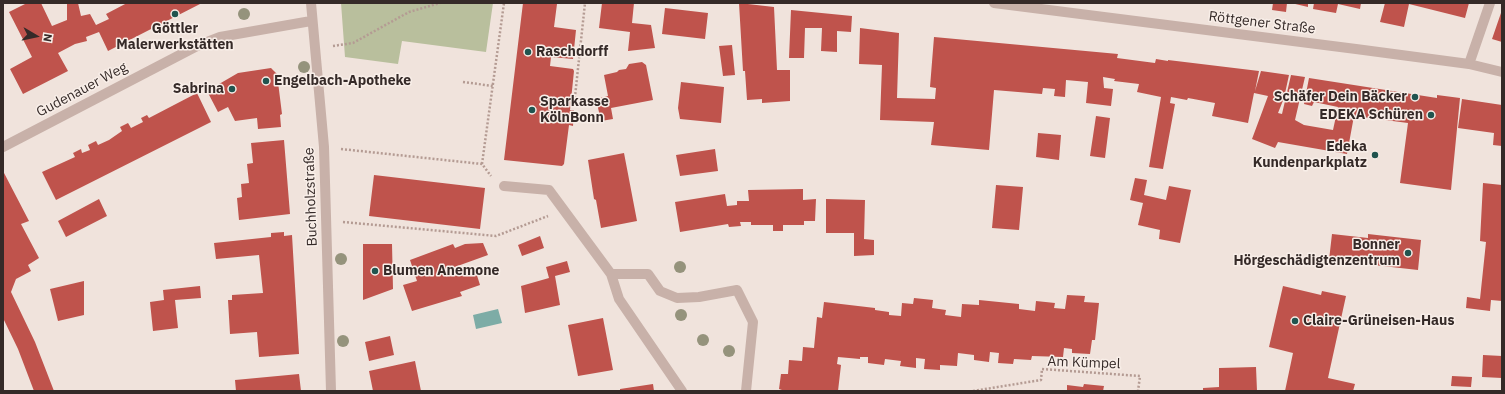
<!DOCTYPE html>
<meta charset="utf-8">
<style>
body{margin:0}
#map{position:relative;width:1505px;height:394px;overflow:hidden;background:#f0e3dc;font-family:"IBM Plex Sans",sans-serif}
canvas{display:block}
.frame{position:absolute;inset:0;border:4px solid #352a28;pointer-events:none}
.north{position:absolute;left:16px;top:16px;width:40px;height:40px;-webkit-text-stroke:3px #f8eee8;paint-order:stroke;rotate:99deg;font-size:11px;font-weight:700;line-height:16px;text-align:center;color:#352a28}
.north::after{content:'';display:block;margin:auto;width:14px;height:18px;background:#352a28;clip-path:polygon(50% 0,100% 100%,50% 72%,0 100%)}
</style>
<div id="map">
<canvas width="1505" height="394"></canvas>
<div class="frame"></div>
<div class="north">N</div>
</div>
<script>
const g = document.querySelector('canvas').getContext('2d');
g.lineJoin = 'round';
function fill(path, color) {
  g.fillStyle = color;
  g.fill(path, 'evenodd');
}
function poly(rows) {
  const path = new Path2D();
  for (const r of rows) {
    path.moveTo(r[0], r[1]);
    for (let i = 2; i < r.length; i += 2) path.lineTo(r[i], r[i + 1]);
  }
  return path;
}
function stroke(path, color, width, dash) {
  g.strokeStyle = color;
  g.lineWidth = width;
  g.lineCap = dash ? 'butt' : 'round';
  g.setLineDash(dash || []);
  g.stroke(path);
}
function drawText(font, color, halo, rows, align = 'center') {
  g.font = font + ' "IBM Plex Sans",sans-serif';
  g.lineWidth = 3;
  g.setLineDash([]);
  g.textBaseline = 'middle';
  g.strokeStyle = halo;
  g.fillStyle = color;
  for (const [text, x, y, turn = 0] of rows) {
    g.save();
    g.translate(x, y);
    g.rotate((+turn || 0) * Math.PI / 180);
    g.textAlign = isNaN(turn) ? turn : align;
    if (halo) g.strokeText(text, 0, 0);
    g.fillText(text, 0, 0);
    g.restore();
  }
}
const green = poly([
 [341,3,493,3,486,52,402,41,398,64,345,57]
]);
const water = poly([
 [498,309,502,323,476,329,473,315]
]);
const building = poly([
 [27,3,41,3,52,26,67,20,67,4,70,3,78,3,81,16,90,14,96,25,109,19,106,14,127,3,202,3,108,51,99,32,86,37,87,41,75,44,58,53,68,71,23,94,10,69,32,57,9,12],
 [523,3,557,4,554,27,576,30,573,59,551,57,550,66,573,69,574,71,570,110,574,110,573,126,569,125,564,164,562,166,504,160],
 [602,3,634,3,632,23,651,25,655,48,628,51,630,32,599,28],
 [739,3,774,7,777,70,790,70,790,101,762,103,762,99,747,100,745,71,743,71],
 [1273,3,1287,3,1286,12,1272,10],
 [1291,3,1308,3,1308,7],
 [1314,3,1361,3,1360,9,1338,4,1336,13,1313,9],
 [1385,3,1469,3,1465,18,1409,4,1404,27,1380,22],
 [665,8,708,13,705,39,662,34],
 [791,10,852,16,851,32,837,31,837,52,821,51,822,28,805,28,804,58,789,58],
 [1502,10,1502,42,1492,39],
 [860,28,899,33,897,98,935,99,936,88,930,87,934,37,1118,54,1117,58,1155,63,1156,59,1168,61,1168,60,1259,71,1255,91,1261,71,1289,75,1284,98,1278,113,1282,114,1291,75,1305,77,1295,120,1304,125,1333,130,1338,107,1314,102,1312,106,1304,104,1309,78,1437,98,1437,95,1460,98,1451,190,1400,183,1408,123,1354,116,1347,154,1278,142,1275,148,1252,139,1268,96,1254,93,1248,123,1212,116,1215,103,1188,98,1187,100,1171,97,1170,103,1175,104,1163,169,1149,167,1161,97,1137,92,1139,84,1114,81,1115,79,1103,77,1104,88,1113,89,1111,106,1086,103,1088,82,1066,80,1065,97,1054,96,1055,89,1043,88,1042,94,994,90,989,150,931,145,934,122,880,120,882,65,859,64],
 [732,45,735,75,723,76,719,46],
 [642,62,646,65,653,100,611,108,613,119,601,121,596,99,608,96,604,75,617,72,619,70,626,69,629,64],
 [271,68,277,74,282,114,280,115,281,127,258,129,257,118,235,121,228,107,218,112,207,91,238,73],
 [681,82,724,87,721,123,680,119,678,108],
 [197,93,211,122,56,200,42,172,75,157,73,153,81,149,82,153,90,150,88,145,96,141,98,145,109,140,122,131,120,127,128,123,131,128,143,122,141,118,147,115,149,118],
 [1462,99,1502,105,1502,146,1493,145,1494,133,1458,128],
 [1096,116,1110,118,1105,158,1090,156],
 [1038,133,1061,135,1059,160,1036,157],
 [284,140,290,214,239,220,237,198,242,197,241,184,249,183,247,164,253,163,251,143],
 [715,149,718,171,680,176,676,155],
 [624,153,637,221,601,228,596,200,594,199,588,160],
 [3,171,29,221,21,224,39,258,28,265,31,271,16,279,11,292,35,342,54,391,34,391,18,349,3,318],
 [374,175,485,188,480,229,369,216],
 [1135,178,1147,180,1144,195,1166,200,1169,186,1191,190,1180,243,1159,239,1160,230,1138,225,1143,203,1130,200],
 [1483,183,1502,185,1502,301,1491,300,1490,311,1466,308,1467,297,1480,299,1486,242,1480,241],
 [996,185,1023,187,1019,230,992,228],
 [803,189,803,200,816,199,815,221,804,221,804,225,783,225,783,231,773,231,773,225,751,225,751,222,740,222,741,226,729,227,728,224,680,232,675,202,725,194,727,206,737,205,737,201,749,201,748,190],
 [99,199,107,216,66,237,58,221],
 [826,199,865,200,864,239,874,240,874,255,854,256,854,233,826,233],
 [284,232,284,236,292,235,299,354,259,357,257,332,230,334,228,300,232,300,232,295,263,293,259,255,216,259,214,243,271,237,271,233],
 [1332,234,1368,238,1368,234,1421,240,1418,270,1329,260],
 [540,236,544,248,522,256,518,245],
 [483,243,488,255,452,268,454,276,475,269,480,285,460,292,462,296,412,311,403,285,417,281,410,260,453,244,455,248,465,244],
 [363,244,392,244,393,289,363,300],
 [567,261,570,272,555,276,560,305,525,313,521,286,549,278,546,267],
 [84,281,84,315,58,321,50,289],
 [200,286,201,298,175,300,178,328,153,331,150,302,164,300,163,290],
 [1283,286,1321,295,1322,291,1346,296,1328,378,1355,384,1353,391,1285,391,1293,353,1269,347],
 [1067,295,1085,296,1084,302,1099,303,1095,340,1092,340,1090,354,1072,353,1072,349,1064,348,1063,357,1032,356,1031,360,1014,359,1013,364,998,363,999,353,990,352,989,362,974,360,974,355,958,353,957,366,940,365,940,370,924,369,925,359,916,358,916,368,900,366,901,361,885,359,884,365,868,363,868,357,860,357,860,359,838,357,837,364,841,365,838,391,785,391,779,389,781,374,788,374,789,360,802,361,803,347,814,348,817,317,822,318,824,302,875,308,875,310,889,312,889,315,901,316,902,303,913,304,914,298,933,300,932,308,946,310,945,315,961,317,962,304,979,305,979,300,1019,304,1019,309,1035,311,1036,301,1055,303,1054,308,1065,309],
 [603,318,613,370,578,376,568,325],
 [390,336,394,355,369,361,365,342],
 [1483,355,1502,356,1502,378,1482,377],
 [415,361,421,391,373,391,369,371],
 [1256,367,1257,391,1203,391,1203,388,1219,387,1219,368],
 [299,374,301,391,236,391,235,380],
 [1452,376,1472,377,1471,387,1451,386],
 [653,384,654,391,620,391,620,389],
 [1084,384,1104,386,1103,391,1067,391,1067,385,1083,387]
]);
const path = poly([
 [333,46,353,43,409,12,440,3],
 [463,82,493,86],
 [574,106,585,3],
 [341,149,482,164,491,176],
 [482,164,504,3],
 [343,222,496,236,548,216],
 [973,391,1041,380,1042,369,1140,376,1138,391]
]);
const minor = poly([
 [311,3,324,147,331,391],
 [994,3,1356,49,1469,64,1502,72],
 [1469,64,1490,3],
 [3,147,197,46,220,37,311,21],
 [504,186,549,190,611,274,619,299,682,391],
 [611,274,648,274,660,291,677,298,699,297,737,290,753,322,746,391]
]);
const trees = [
 [244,14],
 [304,67],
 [341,259],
 [680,267],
 [681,315],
 [703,340],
 [343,341],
 [729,351]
];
const markers = [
 [175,14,4,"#20544f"],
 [528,52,4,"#20544f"],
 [266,81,4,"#20544f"],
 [232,89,4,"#20544f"],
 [1415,97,4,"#20544f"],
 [532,110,4,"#20544f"],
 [1431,115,4,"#20544f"],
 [1375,155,4,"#20544f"],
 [1408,253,4,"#20544f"],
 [375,271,4,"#20544f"],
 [1295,321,4,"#20544f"]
];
const streetNames = [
 ["Röttgener Straße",1262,23,7],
 ["Gudenauer Weg",82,90,-28],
 ["Buchholzstraße",311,197,-92],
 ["Am Kümpel",1084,363,2]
];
const poiNames = [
 ["Göttler",175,29,"center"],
 ["Malerwerkstätten",175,45,"center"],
 ["Raschdorff",536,52],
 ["Engelbach-Apotheke",274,81],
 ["Sabrina",224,89,"right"],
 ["Schäfer Dein Bäcker",1407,97,"right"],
 ["Sparkasse",540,102],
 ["KölnBonn",540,118],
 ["EDEKA Schüren",1423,115,"right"],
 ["Edeka",1367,147,"right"],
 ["Kundenparkplatz",1367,163,"right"],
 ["Bonner",1400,245,"right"],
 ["Hörgeschädigtenzentrum",1400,261,"right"],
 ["Blumen Anemone",383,271],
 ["Claire-Grüneisen-Haus",1303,321]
];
fill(green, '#b9bf9d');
fill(water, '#7daca6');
fill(building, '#bf534c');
stroke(path, '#b49b93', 2.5, [2, 2]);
stroke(minor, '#c8b1a9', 10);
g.fillStyle = '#95937c';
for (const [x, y] of trees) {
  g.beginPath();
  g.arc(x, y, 6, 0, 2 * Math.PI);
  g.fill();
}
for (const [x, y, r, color] of markers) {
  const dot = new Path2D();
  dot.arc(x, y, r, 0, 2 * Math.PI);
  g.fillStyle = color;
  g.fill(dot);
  stroke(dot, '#f8eee8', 1.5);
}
drawText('14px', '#352a28', '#f8eee8', streetNames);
drawText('bold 14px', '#352a28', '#f8eee8', poiNames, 'left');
</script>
